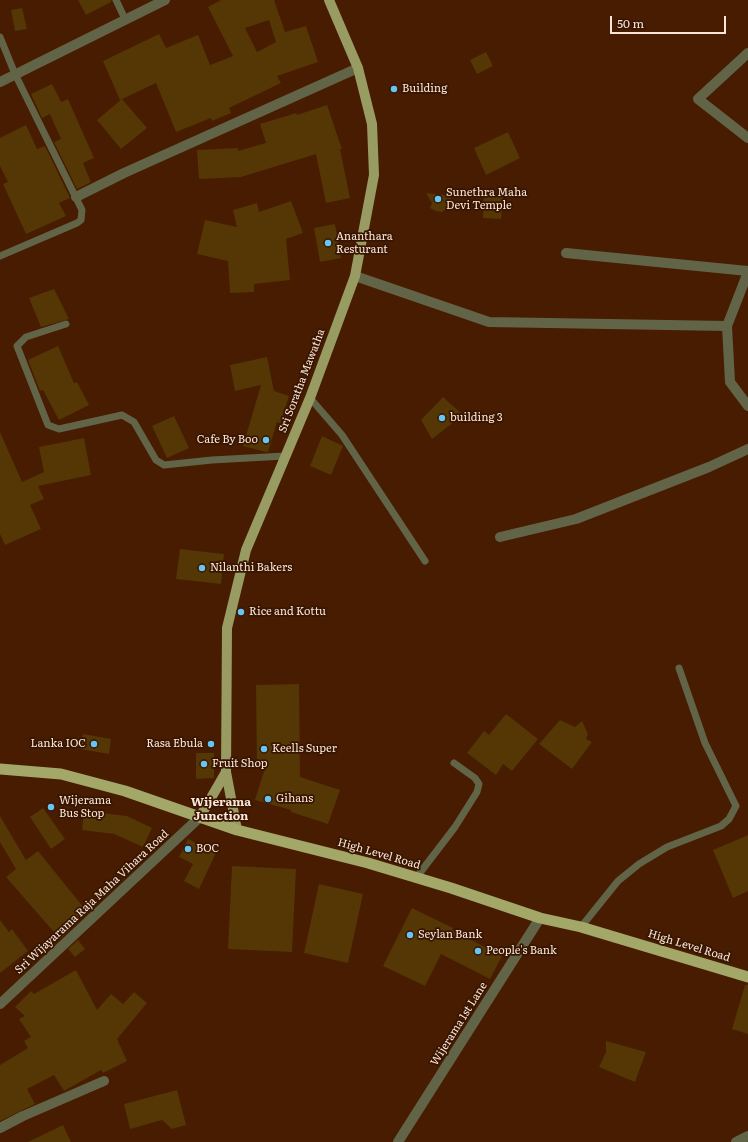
<!DOCTYPE html>
<style>
body{margin:0}
#map{position:relative;width:748px;height:1142px;overflow:hidden;background:#471c00;font-family:Literata,serif}
canvas{display:block}
.scale{position:absolute;left:610px;top:16px;width:116px;height:18px;box-sizing:border-box;border:2px solid #fce5d7;border-top:0;padding-left:5px;font-size:12px;line-height:14px;white-space:nowrap;color:#fce5d7;-webkit-text-stroke:3px #371601;paint-order:stroke}
</style>
<div id="map">
<canvas width="748" height="1142"></canvas>
<div class="scale">50 m</div>
</div>
<script>
const g = document.querySelector('canvas').getContext('2d');
g.lineJoin = 'round';
function fill(path, color) {
  g.fillStyle = color;
  g.fill(path, 'evenodd');
}
function poly(rows) {
  const path = new Path2D();
  for (const r of rows) {
    path.moveTo(r[0], r[1]);
    for (let i = 2; i < r.length; i += 2) path.lineTo(r[i], r[i + 1]);
  }
  return path;
}
function stroke(path, color, width, dash) {
  g.strokeStyle = color;
  g.lineWidth = width;
  g.lineCap = dash ? 'butt' : 'round';
  g.setLineDash(dash || []);
  g.stroke(path);
}
function drawText(font, color, halo, rows, align = 'center') {
  g.font = font + ' Literata,serif';
  g.lineWidth = 3.5;
  g.setLineDash([]);
  g.textBaseline = 'middle';
  g.strokeStyle = halo;
  g.fillStyle = color;
  for (const [text, x, y, turn = 0] of rows) {
    g.save();
    g.translate(x, y);
    g.rotate((+turn || 0) * Math.PI / 180);
    g.textAlign = isNaN(turn) ? turn : align;
    if (halo) g.strokeText(text, 0, 0);
    g.fillText(text, 0, 0);
    g.restore();
  }
}
const building = poly([
 [78,0,111,0,111,2,86,15],
 [221,0,274,0,285,32,306,26,318,62,277,76,281,83,229,108,231,113,212,121,211,118,176,132,156,83,122,99,147,128,121,149,97,120,122,99,120,100,103,61,159,34,166,48,198,35,210,65,233,56,208,7],
 [269,20,276,42,257,52,245,28],
 [22,8,27,29,15,31,11,10],
 [486,52,493,66,477,74,470,60],
 [52,84,61,102,68,99,94,158,83,163,91,182,77,189,54,142,61,139,50,114,42,118,31,94],
 [327,105,342,149,340,149,350,198,326,203,316,154,241,177,199,179,197,150,238,148,238,151,266,143,260,124,296,113,297,115],
 [26,125,37,149,45,146,70,198,59,203,66,216,26,234,3,184,8,182,0,166,0,138],
 [508,132,520,158,486,175,474,148],
 [426,193,451,196,450,206,442,212,436,211,430,208,432,203],
 [484,196,503,197,501,219,483,218],
 [291,201,303,233,286,239,290,280,254,284,254,292,230,293,228,261,197,254,205,220,237,227,233,210,257,203,259,212],
 [335,224,341,258,320,262,314,228],
 [54,289,69,319,41,327,29,298],
 [58,346,74,383,77,382,89,405,59,420,43,390,40,391,28,360],
 [267,357,274,391,289,396,280,423,277,422,268,452,266,452,243,446,261,385,235,391,230,365],
 [443,397,463,415,432,439,421,420],
 [174,416,189,448,167,458,152,426],
 [0,432,22,482,44,472,39,447,84,438,91,475,38,486,44,499,30,505,41,529,5,545,0,534],
 [322,436,343,446,331,475,310,466],
 [180,549,224,554,221,584,176,579],
 [299,684,300,777,340,790,328,824,291,812,291,810,255,800,265,768,257,768,256,685],
 [506,714,538,739,512,771,503,764,496,775,467,753,484,731,489,735],
 [560,720,575,727,582,721,588,734,586,739,592,742,572,769,539,744],
 [83,734,111,739,109,754,80,749],
 [196,753,214,753,214,778,196,779],
 [43,808,65,839,51,849,30,817],
 [84,811,127,816,152,828,143,847,114,834,82,830],
 [0,816,26,860,38,851,88,913,69,928,70,930,60,939,6,877,16,869,0,842],
 [748,835,748,891,733,898,713,850],
 [188,839,216,853,199,889,184,881,193,864,179,857],
 [232,866,296,869,292,952,228,949],
 [319,884,363,894,348,963,304,953],
 [412,908,453,928,452,930,502,956,490,979,441,954,425,986,383,966],
 [0,920,9,932,12,929,28,951,0,973],
 [78,940,85,949,75,957,68,949],
 [76,970,97,1010,111,994,123,1004,134,992,147,1003,117,1039,127,1061,103,1073,101,1070,64,1091,54,1075,27,1089,35,1104,0,1121,0,1065,28,1048,24,1041,31,1037,19,1019,25,1016,15,1007,31,991,34,994],
 [745,985,748,985,748,1034,732,1029],
 [606,1041,646,1052,635,1082,599,1067,606,1052],
 [177,1090,186,1125,172,1129,162,1120,130,1129,124,1104],
 [63,1125,71,1142,28,1142]
]);
const service = poly([
 [116,0,125,19],
 [0,37,15,74,82,210,81,220,77,223,0,256],
 [66,324,26,337,17,346,48,425,59,429,122,415,134,422,156,460,164,465,212,460,285,456],
 [310,398,342,435,425,561],
 [416,878,455,827,477,792,479,784,475,778,454,763],
 [581,927,618,881,639,864,667,847,721,826,729,819,736,806,705,743,679,668]
]);
const minor = poly([
 [748,53,698,99,748,138],
 [0,82,165,0],
 [76,197,124,173,358,68],
 [566,253,748,271],
 [748,272,727,326,730,382,748,406],
 [355,276,489,322,727,326],
 [500,537,576,519,709,467,748,449],
 [0,1004,200,817],
 [0,1128,23,1116,104,1081],
 [398,1142,540,918],
 [736,1142,748,1136]
]);
const primary = poly([
 [200,817,226,772],
 [237,830,226,772,227,628,246,550,310,398,355,276,374,175,372,124,358,68,329,0]
]);
const trunk = poly([
 [0,769,61,774,125,791,237,830,368,863,451,888,540,918,581,927,748,977]
]);
const markers = [
 [394,89,4,"#68c4f0"],
 [438,199,4,"#68c4f0"],
 [328,243,4,"#68c4f0"],
 [442,418,4,"#68c4f0"],
 [266,440,4,"#68c4f0"],
 [202,568,4,"#68c4f0"],
 [241,612,4,"#68c4f0"],
 [94,744,4,"#68c4f0"],
 [211,744,4,"#68c4f0"],
 [264,749,4,"#68c4f0"],
 [204,764,4,"#68c4f0"],
 [268,799,4,"#68c4f0"],
 [51,807,4,"#68c4f0"],
 [188,849,4,"#68c4f0"],
 [410,935,4,"#68c4f0"],
 [478,951,4,"#68c4f0"]
];
const poiNames = [
 ["Building",402,89],
 ["Sunethra Maha",446,193],
 ["Devi Temple",446,206],
 ["Ananthara",336,237],
 ["Resturant",336,250],
 ["building 3",450,418],
 ["Cafe By Boo",258,440,"right"],
 ["Nilanthi Bakers",210,568],
 ["Rice and Kottu",249,612],
 ["Lanka IOC",86,744,"right"],
 ["Rasa Ebula",203,744,"right"],
 ["Keells Super",272,749],
 ["Fruit Shop",212,764],
 ["Gihans",276,799],
 ["Wijerama",59,801],
 ["Bus Stop",59,814],
 ["BOC",196,849],
 ["Seylan Bank",418,935],
 ["People's Bank",486,951]
];
const streetNames = [
 ["Sri Soratha Mawatha",302,381,-69],
 ["High Level Road",379,854,16],
 ["Sri Wijayarama Raja Maha Vihara Road",92,902,-43],
 ["High Level Road",689,946,17],
 ["Wijerama 1st Lane",459,1024,-58]
];
const neighbourhoodNames = [
 ["Wijerama",221,802],
 ["Junction",221,816]
];
fill(building, '#553605');
stroke(service, '#626448', 7);
stroke(minor, '#626448', 10);
stroke(primary, '#989c63', 10);
stroke(trunk, '#a3a768', 11);
for (const [x, y, r, color] of markers) {
  const dot = new Path2D();
  dot.arc(x, y, r, 0, 2 * Math.PI);
  g.fillStyle = color;
  g.fill(dot);
  stroke(dot, '#371601', 1.5);
}
drawText('11px', '#fce5d7', '#371601', poiNames, 'left');
drawText('11px', '#fce5d7', '#371601', streetNames);
drawText('bold 12px', '#fce5d7', '#371601', neighbourhoodNames);
</script>
